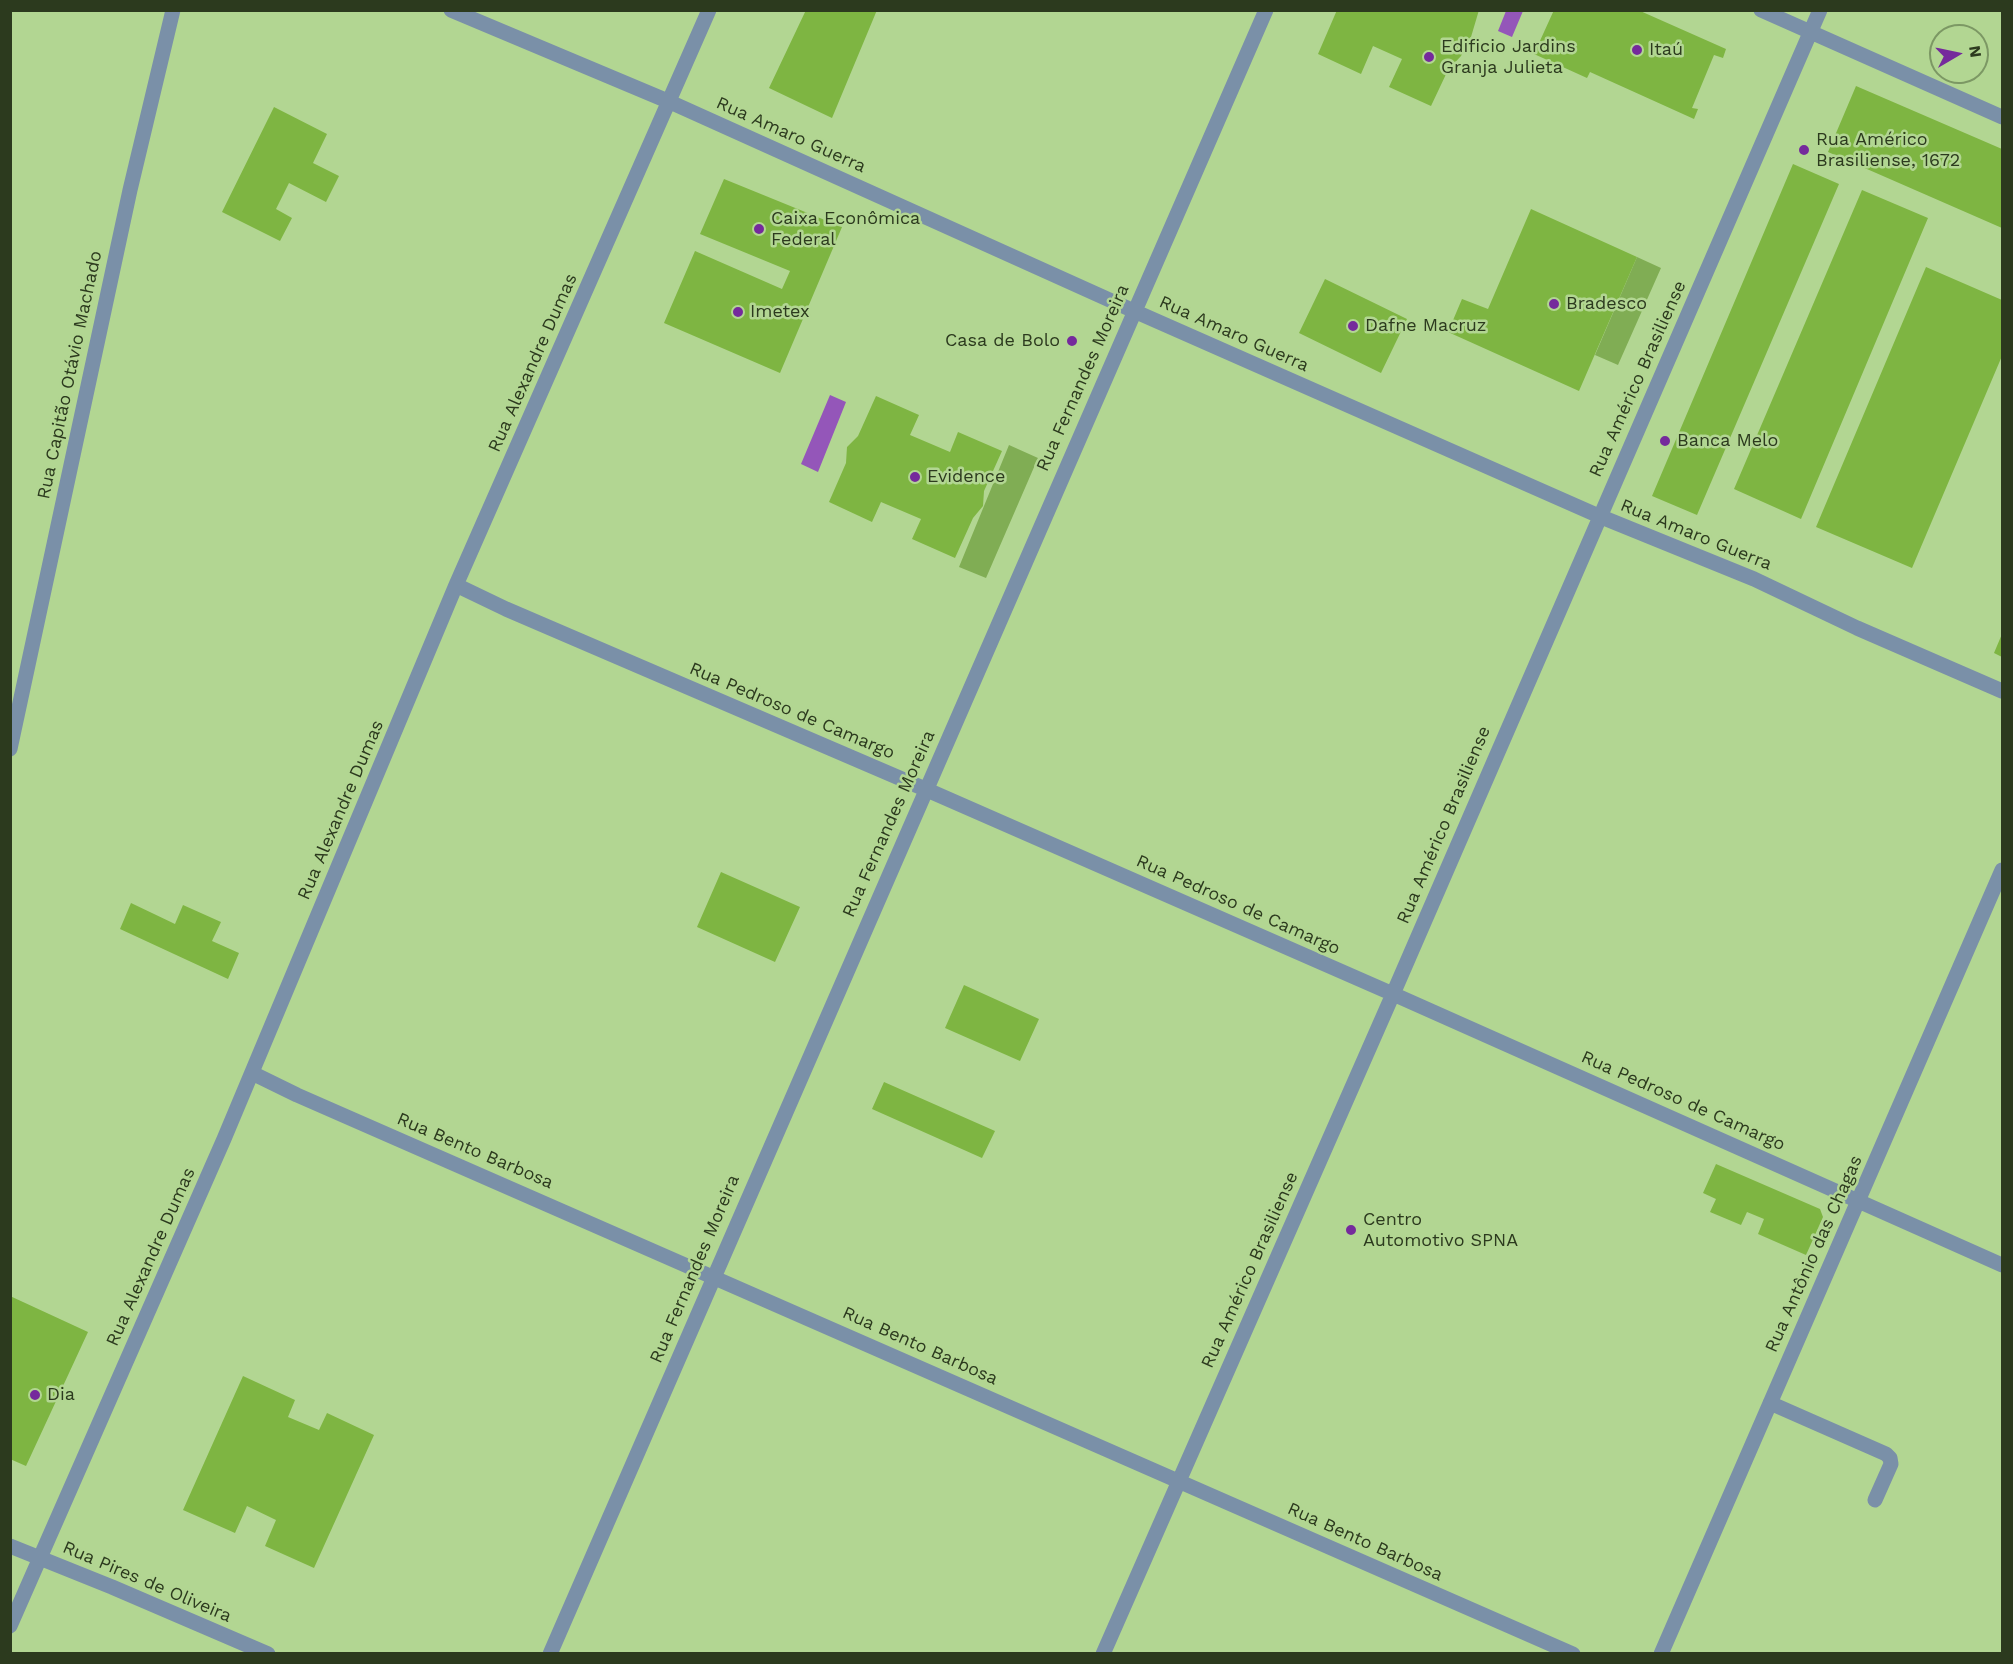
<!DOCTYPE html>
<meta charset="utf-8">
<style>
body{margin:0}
#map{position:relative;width:2013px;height:1664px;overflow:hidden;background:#b2d692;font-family:"Work Sans",sans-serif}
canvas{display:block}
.frame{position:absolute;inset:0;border:12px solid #2c3a1e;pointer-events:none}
.north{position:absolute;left:1929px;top:24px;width:60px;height:60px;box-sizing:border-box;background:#b2d692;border:2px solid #7c9864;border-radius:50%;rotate:81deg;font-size:16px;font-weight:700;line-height:24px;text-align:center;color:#2c3a1e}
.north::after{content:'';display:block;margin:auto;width:21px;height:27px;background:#752a9c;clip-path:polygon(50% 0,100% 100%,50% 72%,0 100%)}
</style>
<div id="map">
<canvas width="2013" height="1664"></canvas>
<div class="frame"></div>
<div class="north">N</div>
</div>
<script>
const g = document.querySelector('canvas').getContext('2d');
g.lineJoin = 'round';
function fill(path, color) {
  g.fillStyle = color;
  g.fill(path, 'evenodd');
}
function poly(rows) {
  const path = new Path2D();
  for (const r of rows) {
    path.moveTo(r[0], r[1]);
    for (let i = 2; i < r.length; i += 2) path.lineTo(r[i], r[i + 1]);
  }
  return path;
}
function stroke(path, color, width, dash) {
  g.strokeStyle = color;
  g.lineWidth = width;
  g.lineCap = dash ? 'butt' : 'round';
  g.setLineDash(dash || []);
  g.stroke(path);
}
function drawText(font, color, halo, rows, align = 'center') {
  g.font = font + ' "Work Sans",sans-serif';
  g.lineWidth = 5;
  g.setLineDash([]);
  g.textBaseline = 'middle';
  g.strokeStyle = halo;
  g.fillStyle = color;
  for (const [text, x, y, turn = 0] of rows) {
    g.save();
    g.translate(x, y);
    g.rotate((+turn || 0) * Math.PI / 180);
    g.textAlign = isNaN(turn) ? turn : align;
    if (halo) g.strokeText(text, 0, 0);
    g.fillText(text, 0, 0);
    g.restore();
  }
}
const green = poly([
 [1637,257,1661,268,1618,365,1595,355],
 [1009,445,1038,458,986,578,959,567]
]);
const water = poly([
 [1506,11,1523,11,1512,37,1498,31],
 [830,395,846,402,818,472,801,464]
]);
const building = poly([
 [806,10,877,10,832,118,769,88],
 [1337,10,1479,10,1471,37,1461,56,1448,70,1431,106,1389,87,1402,59,1373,46,1361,74,1318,54],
 [1554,10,1638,10,1726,49,1723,58,1714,55,1692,108,1698,109,1694,119,1590,72,1587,78,1534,54],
 [1856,86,2002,149,2002,228,1828,152],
 [274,107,327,134,313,163,339,176,326,202,289,183,276,209,292,218,280,241,222,212],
 [1793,164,1839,184,1697,515,1652,496],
 [724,179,842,227,780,373,664,323,695,251,782,289,790,271,700,234],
 [1862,190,1928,218,1801,519,1734,489],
 [1531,209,1637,257,1579,391,1448,332,1462,299,1488,309],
 [1926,267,2002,300,2002,356,1912,568,1816,527],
 [1325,279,1407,319,1381,373,1299,333],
 [876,396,919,415,910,435,950,452,958,432,1002,451,984,491,983,506,973,518,955,558,912,539,921,519,881,502,872,522,829,502,846,463,847,447,858,436],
 [2002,634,2002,657,1994,653],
 [721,872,800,907,775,962,697,927],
 [131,903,175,924,183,905,221,922,212,941,239,953,228,979,120,929],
 [964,985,1039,1019,1020,1061,945,1028],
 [884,1082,995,1131,982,1158,872,1109],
 [1716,1164,1820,1209,1823,1217,1806,1255,1758,1234,1764,1219,1747,1212,1741,1225,1710,1212,1716,1199,1703,1193],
 [10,1296,88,1332,26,1466,10,1459],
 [243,1376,295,1400,288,1417,319,1430,327,1413,374,1435,314,1568,265,1546,276,1520,247,1506,235,1533,183,1510]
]);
const minor = poly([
 [451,10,670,102,1134,311,1599,516,1754,579,1857,628,2002,691],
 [1761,10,2002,117],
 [456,585,506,609,925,789,1393,994,2002,1265],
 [10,749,130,190,173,10],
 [252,1073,297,1095,1573,1654],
 [1770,1403,1886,1454,1890,1458,1891,1464,1875,1500],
 [10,1546,112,1587,268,1654],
 [10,1626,224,1139,456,585,709,10],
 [550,1654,1266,10],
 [1103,1654,1393,994,1820,10],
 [1661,1654,2002,870]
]);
const markers = [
 [1637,50,6,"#752a9c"],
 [1429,57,6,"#752a9c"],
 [1804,150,6,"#752a9c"],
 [759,229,6,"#752a9c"],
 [1554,304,6,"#752a9c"],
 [738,312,6,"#752a9c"],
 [1353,326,6,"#752a9c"],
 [1072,341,6,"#752a9c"],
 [1665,441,6,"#752a9c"],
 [915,477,6,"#752a9c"],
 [1351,1230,6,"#752a9c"],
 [35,1395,6,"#752a9c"]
];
const poiNames = [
 ["Edificio Jardins",1441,47],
 ["Granja Julieta",1441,68],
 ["Itaú",1649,50],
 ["Rua Américo",1816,140],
 ["Brasiliense, 1672",1816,161],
 ["Caixa Econômica",771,219],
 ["Federal",771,240],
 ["Bradesco",1566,304],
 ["Imetex",750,312],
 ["Dafne Macruz",1365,326],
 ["Casa de Bolo",1060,341,"right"],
 ["Banca Melo",1677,441],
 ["Evidence",927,477],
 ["Centro",1363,1220],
 ["Automotivo SPNA",1363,1241],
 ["Dia",47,1395]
];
const streetNames = [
 ["Rua Amaro Guerra",791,135,24],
 ["Rua Amaro Guerra",1234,334,24],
 ["Rua Alexandre Dumas",533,363,-66],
 ["Rua Capitão Otávio Machado",70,375,-78],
 ["Rua Fernandes Moreira",1083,378,-66],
 ["Rua Américo Brasiliense",1638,379,-66],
 ["Rua Amaro Guerra",1696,535,22],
 ["Rua Pedroso de Camargo",792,711,23],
 ["Rua Alexandre Dumas",341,810,-67],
 ["Rua Fernandes Moreira",889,824,-66],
 ["Rua Américo Brasiliense",1444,825,-67],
 ["Rua Pedroso de Camargo",1238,905,24],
 ["Rua Pedroso de Camargo",1683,1101,24],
 ["Rua Bento Barbosa",475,1151,23],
 ["Rua Antônio das Chagas",1814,1254,-66],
 ["Rua Alexandre Dumas",151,1257,-66],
 ["Rua Fernandes Moreira",695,1269,-67],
 ["Rua Américo Brasiliense",1250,1270,-66],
 ["Rua Bento Barbosa",920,1346,24],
 ["Rua Bento Barbosa",1365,1542,24],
 ["Rua Pires de Oliveira",147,1582,23]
];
fill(green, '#80ad54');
fill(water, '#9456b9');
fill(building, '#7eb542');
stroke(minor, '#7a90a8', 15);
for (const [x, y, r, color] of markers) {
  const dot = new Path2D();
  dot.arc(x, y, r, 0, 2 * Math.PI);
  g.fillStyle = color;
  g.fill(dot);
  stroke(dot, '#b2d692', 2);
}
drawText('18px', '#2c3a1e', '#b2d692', poiNames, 'left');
drawText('18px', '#2c3a1e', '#b2d692', streetNames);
</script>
